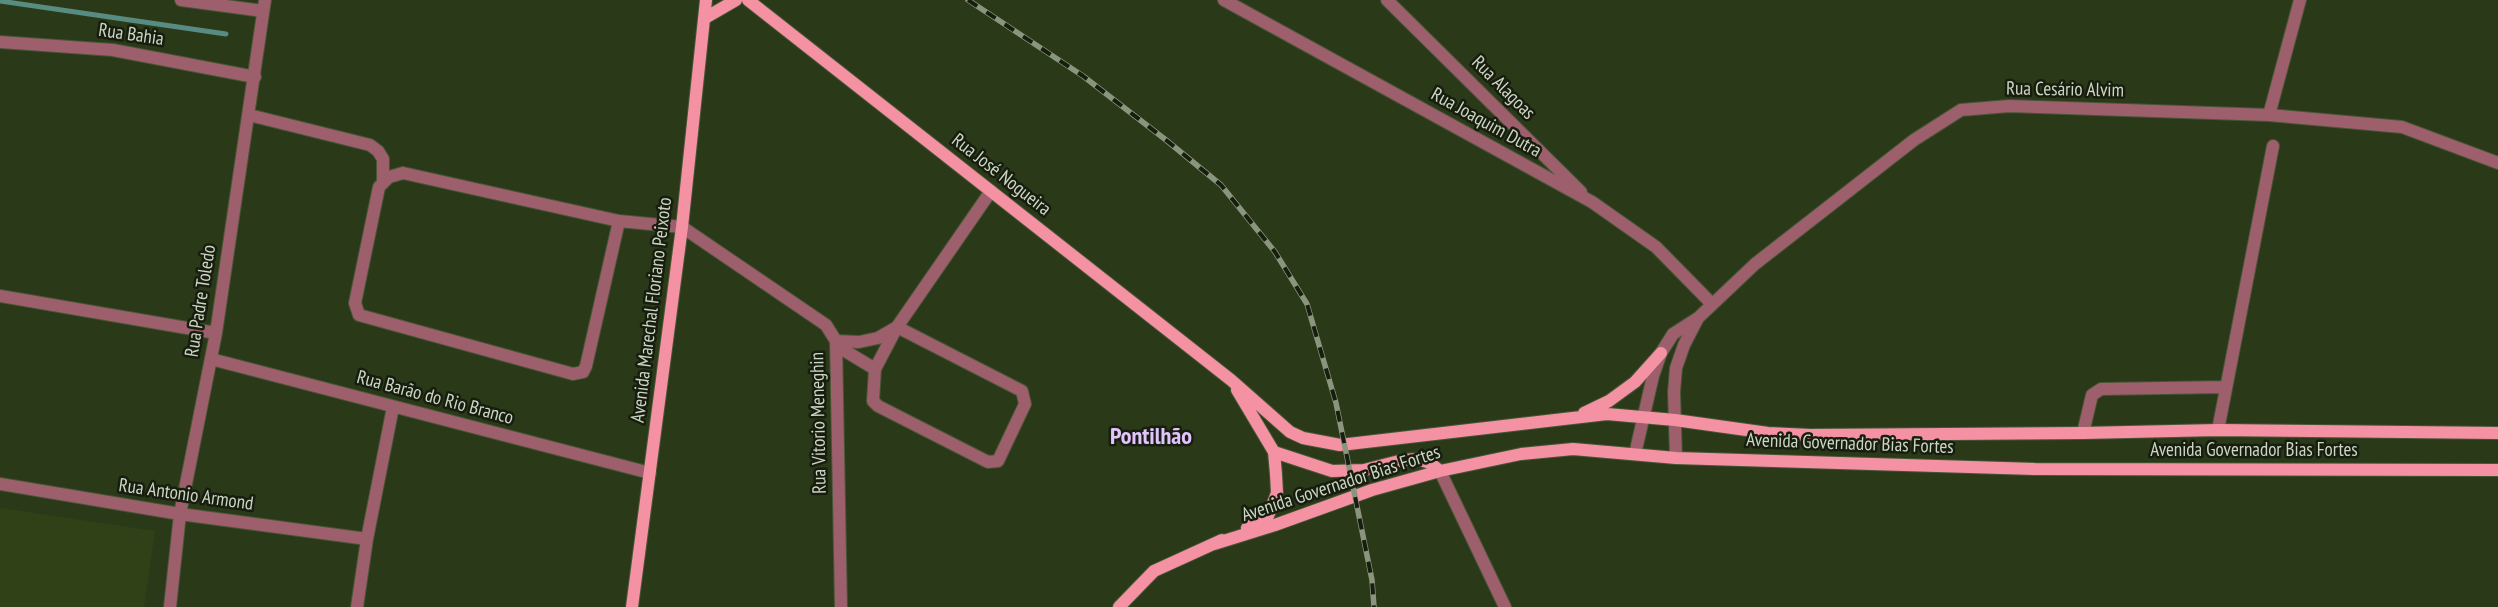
<!DOCTYPE html>
<meta charset="utf-8">
<style>
body{margin:0}
canvas{display:block;background:#2a3917}
</style>
<canvas width="2498" height="607"></canvas>
<script>
const g = document.querySelector('canvas').getContext('2d');
g.lineJoin = 'round';
function fill(path, color) {
  g.fillStyle = color;
  g.fill(path, 'evenodd');
}
function poly(rows) {
  const path = new Path2D();
  for (const r of rows) {
    path.moveTo(r[0], r[1]);
    for (let i = 2; i < r.length; i += 2) path.lineTo(r[i], r[i + 1]);
  }
  return path;
}
function stroke(path, color, width, dash) {
  g.strokeStyle = color;
  g.lineWidth = width;
  g.lineCap = dash ? 'butt' : 'round';
  g.setLineDash(dash || []);
  g.stroke(path);
}
function drawText(font, color, halo, rows, align = 'center') {
  g.font = font + ' "PT Sans Narrow",sans-serif';
  g.lineWidth = 5;
  g.setLineDash([]);
  g.textBaseline = 'middle';
  g.strokeStyle = halo;
  g.fillStyle = color;
  for (const [text, x, y, turn = 0] of rows) {
    g.save();
    g.translate(x, y);
    g.rotate((+turn || 0) * Math.PI / 180);
    g.textAlign = isNaN(turn) ? turn : align;
    if (halo) g.strokeText(text, 0, 0);
    g.fillText(text, 0, 0);
    g.restore();
  }
}
const built = poly([
 [0,508,155,531,144,607,0,607]
]);
const stream = poly([
 [0,1,226,34]
]);
const minor = poly([
 [181,0,263,11],
 [1224,0,1592,202,1656,247,1712,304],
 [1387,0,1581,192],
 [0,42,113,50,255,77],
 [249,115,370,145,378,151,383,159,383,181],
 [2269,115,2300,0],
 [403,173,619,221,586,366,583,372,573,374,359,315,355,303,379,187,389,177,403,173],
 [619,221,682,227,826,325,836,341,841,607],
 [0,296,216,333],
 [897,327,1022,391,1025,404,998,461,988,462,878,406,873,401,875,369,897,327],
 [836,341,859,342,878,338,897,327,991,191],
 [837,346,875,369],
 [211,359,650,473],
 [2218,430,2273,146],
 [2083,433,2092,395,2101,389,2225,387],
 [1635,454,1653,376,1661,353,1673,334,1698,318,1755,264,1914,140,1961,110,2009,106,2269,115,2402,127,2498,163],
 [1676,458,1674,392,1676,368,1684,345,1698,318],
 [1440,471,1505,607],
 [0,484,180,514,367,539],
 [170,607,180,514,216,333,265,0],
 [357,607,367,539,393,407]
]);
const major = poly([
 [748,0,1231,380,1290,432,1303,438,1340,445,1607,414,1675,420,1768,433,1810,435,2083,433,2218,430,2498,433],
 [705,18,736,0],
 [1237,390,1274,452,1276,474,1277,493,1268,516,1247,528],
 [1584,413,1609,401,1635,382,1661,353],
 [1274,452,1332,471,1364,470,1403,460,1418,459,1430,463,1440,471],
 [1214,544,1275,525,1372,490,1440,471,1521,454,1573,449,1676,458,2035,469,2498,470],
 [632,607,682,227,706,0],
 [1119,607,1154,571,1222,540]
]);
const rail = poly([
 [968,0,1083,76,1166,140,1221,185,1275,252,1307,304,1336,403,1372,580,1374,607]
]);
const streetNames = [
 ["Rua Bahia",131,35,8],
 ["Rua Alagoas",1503,88,45],
 ["Rua Cesário Alvim",2065,90,1],
 ["Rua Joaquim Dutra",1486,123,29],
 ["Rua José Nogueira",1001,175,38],
 ["Rua Padre Toledo",201,301,-81],
 ["Avenida Marechal Floriano Peixoto",652,310,-83],
 ["Rua Barão do Rio Branco",435,398,15],
 ["Rua Vitorio Meneghin",819,423,-91],
 ["Avenida Governador Bias Fortes",1850,444,2],
 ["Avenida Governador Bias Fortes",2254,451],
 ["Avenida Governador Bias Fortes",1341,484,-18],
 ["Rua Antonio Armond",186,495,8]
];
const districtNames = [
 ["Pontilhão",1151,437]
];
fill(built, '#304117');
stroke(stream, '#588c83', 5);
stroke(minor, '#475536', 14);
stroke(major, '#475536', 14);
stroke(minor, '#9c5f6b', 12);
stroke(major, '#f492a4', 12);
stroke(rail, '#89957c', 5.5);
stroke(rail, '#171d0f', 4, [11]);
drawText('19px', '#ccd6c2', '#171d0f', streetNames);
drawText('bold 24px', '#e0c4fb', '#171d0f', districtNames);
</script>
